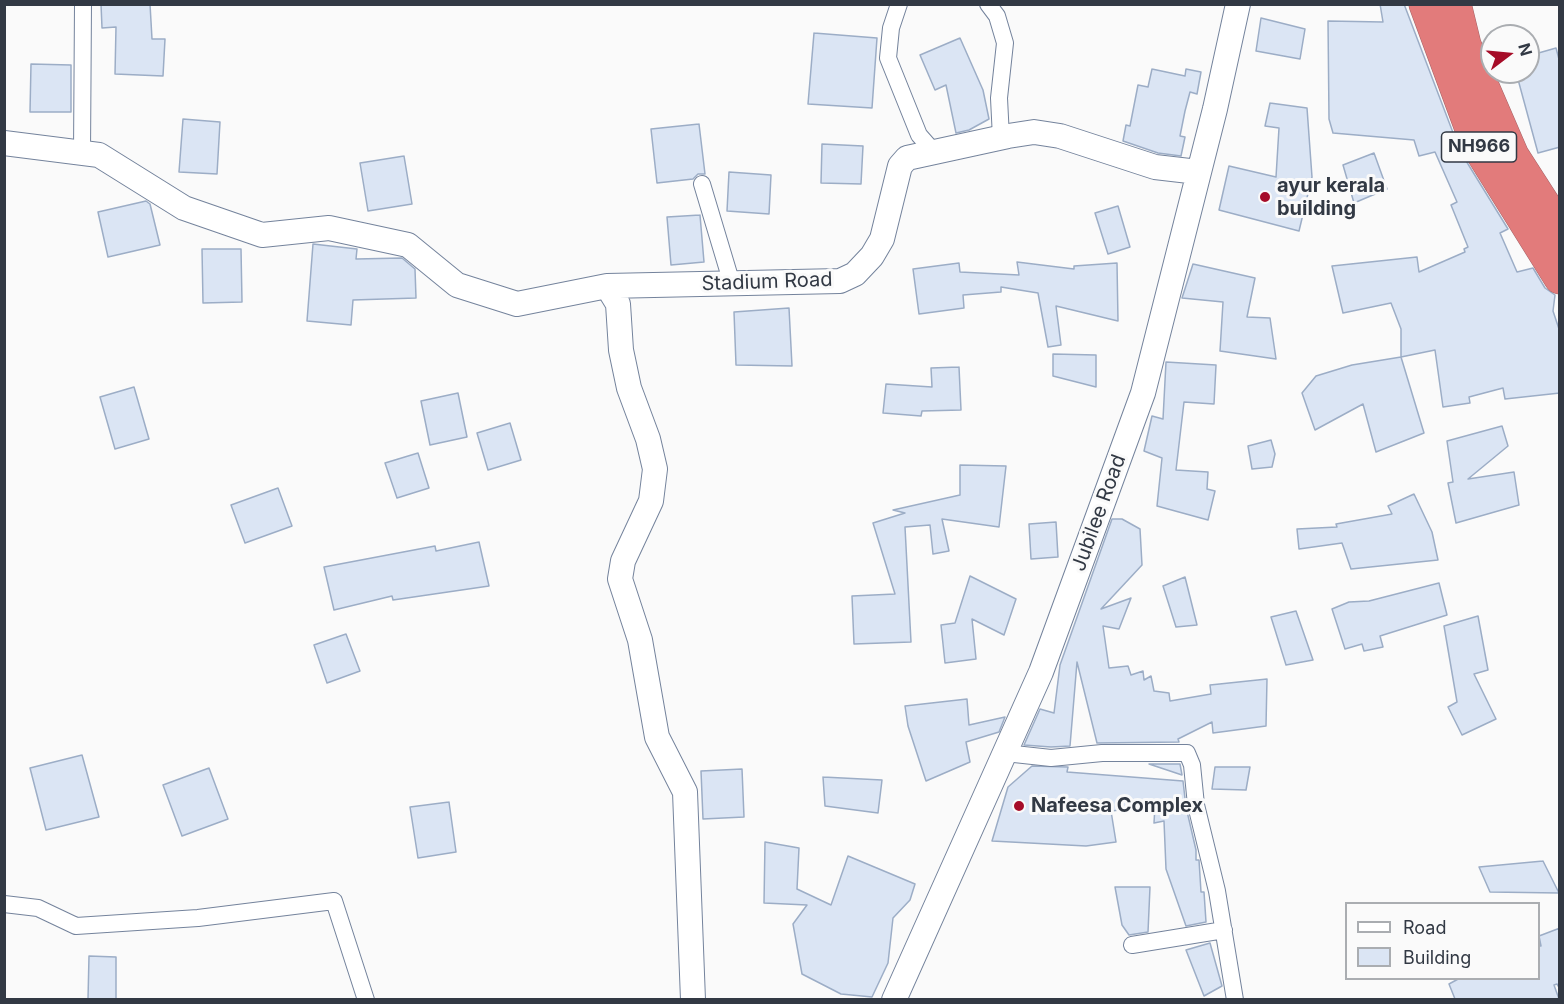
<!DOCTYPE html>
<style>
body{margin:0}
#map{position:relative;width:1564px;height:1004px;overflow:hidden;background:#fafafa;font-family:Inter,sans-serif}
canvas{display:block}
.frame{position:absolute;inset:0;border:6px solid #323944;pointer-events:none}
.legend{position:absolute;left:1345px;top:902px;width:195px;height:78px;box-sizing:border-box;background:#fafafa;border:2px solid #aaadb1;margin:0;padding:8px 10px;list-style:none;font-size:18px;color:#323944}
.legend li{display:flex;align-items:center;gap:12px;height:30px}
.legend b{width:30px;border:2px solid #aaadb1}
.north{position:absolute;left:1480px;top:24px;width:60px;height:60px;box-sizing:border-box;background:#fafafa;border:2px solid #aaadb1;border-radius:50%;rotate:74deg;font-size:16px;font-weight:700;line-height:24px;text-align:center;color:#323944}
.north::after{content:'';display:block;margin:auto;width:21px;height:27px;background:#a60c28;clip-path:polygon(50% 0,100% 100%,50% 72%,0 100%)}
</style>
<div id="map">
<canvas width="1564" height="1004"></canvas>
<div class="frame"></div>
<ul class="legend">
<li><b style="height:8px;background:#fff"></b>Road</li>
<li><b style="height:16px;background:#dbe5f4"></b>Building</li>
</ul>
<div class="north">N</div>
</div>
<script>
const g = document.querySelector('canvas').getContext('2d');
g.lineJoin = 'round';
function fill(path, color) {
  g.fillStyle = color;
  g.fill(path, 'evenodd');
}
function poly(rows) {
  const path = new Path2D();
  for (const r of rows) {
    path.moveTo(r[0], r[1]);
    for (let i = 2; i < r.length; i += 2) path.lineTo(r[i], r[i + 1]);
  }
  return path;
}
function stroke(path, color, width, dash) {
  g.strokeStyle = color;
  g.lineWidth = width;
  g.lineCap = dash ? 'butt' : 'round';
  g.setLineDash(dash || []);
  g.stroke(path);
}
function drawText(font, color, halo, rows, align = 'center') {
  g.font = font + ' Inter,sans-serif';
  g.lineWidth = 6;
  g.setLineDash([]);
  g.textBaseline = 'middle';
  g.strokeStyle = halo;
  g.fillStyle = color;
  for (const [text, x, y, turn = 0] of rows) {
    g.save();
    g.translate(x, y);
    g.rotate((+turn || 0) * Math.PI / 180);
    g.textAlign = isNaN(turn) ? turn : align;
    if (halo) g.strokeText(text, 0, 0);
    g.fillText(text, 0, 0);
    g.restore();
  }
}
const building = poly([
 [101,4,150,4,152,39,165,39,163,76,115,74,116,27,102,28,101,4],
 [1380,4,1404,4,1460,151,1508,229,1500,233,1517,272,1533,268,1545,288,1555,295,1553,311,1560,332,1560,393,1505,399,1503,388,1469,397,1470,403,1443,407,1435,350,1401,357,1401,329,1391,303,1343,313,1332,266,1417,257,1419,272,1465,252,1464,249,1468,247,1451,205,1457,202,1435,152,1419,156,1414,140,1333,133,1329,119,1328,21,1383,22,1380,4],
 [1261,18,1305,29,1300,59,1256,51,1261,18],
 [814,33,877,38,872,108,808,104,814,33],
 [960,38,983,90,989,119,969,130,956,133,946,85,935,90,920,55,960,38],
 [1556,48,1560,63,1560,147,1538,153,1516,72,1528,72,1528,56,1556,48],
 [31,64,71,65,71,112,30,112,31,64],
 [1152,69,1185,76,1186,69,1201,72,1197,94,1190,92,1185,111,1180,136,1185,137,1181,156,1158,153,1123,141,1126,125,1130,126,1138,85,1148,87,1152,69],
 [1270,103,1307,108,1312,177,1299,231,1219,210,1229,166,1276,177,1279,128,1265,126,1270,103],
 [183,119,220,122,217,174,179,172,183,119],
 [699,124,705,174,698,174,693,179,657,183,651,129,699,124],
 [822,144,863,146,861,184,821,183,822,144],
 [1374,153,1387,189,1354,203,1343,165,1374,153],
 [404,156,412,204,368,211,360,163,404,156],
 [729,172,771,175,769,214,727,211,729,172],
 [146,201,150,204,160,245,108,257,98,212,146,201],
 [1118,206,1130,247,1108,254,1095,213,1118,206],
 [700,215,704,262,671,265,667,217,700,215],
 [313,244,357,249,356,259,402,258,415,269,416,298,353,300,351,325,307,321,313,244],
 [202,249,241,249,242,302,203,303,202,249],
 [1017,262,1074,269,1074,266,1117,263,1118,321,1056,306,1061,345,1048,347,1038,293,1001,287,1001,292,963,295,964,308,919,314,913,269,959,263,960,272,1019,275,1017,262],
 [1193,264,1255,278,1247,317,1270,318,1276,359,1220,351,1223,302,1182,298,1193,264],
 [789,308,792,366,736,365,734,312,789,308],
 [1053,354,1096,355,1096,387,1053,376,1053,354],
 [1401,357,1424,433,1376,452,1363,404,1315,430,1302,393,1316,376,1352,365,1401,357],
 [1166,362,1216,365,1214,404,1184,402,1176,470,1208,472,1207,489,1215,491,1208,520,1157,506,1162,458,1144,451,1152,416,1163,419,1166,362],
 [959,367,961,410,922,411,921,416,883,413,886,384,932,387,931,368,959,367],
 [134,387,149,439,115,449,100,397,134,387],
 [458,393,467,437,430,445,421,401,458,393],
 [510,423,521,460,488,470,477,433,510,423],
 [1502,426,1508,446,1468,479,1514,472,1519,505,1456,523,1448,483,1453,482,1447,441,1502,426],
 [1271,440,1275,454,1272,467,1252,469,1248,446,1271,440],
 [418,453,429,488,397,498,385,463,418,453],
 [960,465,1006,466,999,527,942,519,949,551,933,554,930,525,905,527,911,642,854,644,852,596,895,594,873,523,905,513,893,510,960,495,960,465],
 [278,488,292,526,245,543,231,505,278,488],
 [1414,494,1432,532,1438,560,1351,569,1342,543,1299,549,1297,529,1337,527,1336,524,1392,514,1388,506,1414,494],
 [1112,519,1122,519,1140,529,1142,565,1101,609,1131,598,1119,629,1103,626,1109,668,1128,666,1131,675,1143,671,1144,680,1151,676,1154,691,1169,693,1170,701,1211,694,1210,685,1267,679,1266,726,1213,733,1212,722,1178,739,1179,742,1097,743,1077,662,1070,746,1051,747,1024,745,1040,709,1054,713,1060,665,1112,519],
 [1056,522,1058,557,1031,559,1029,524,1056,522],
 [479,542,489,586,393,600,392,596,334,610,324,567,435,546,436,551,479,542],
 [970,576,1016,599,1004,635,972,619,976,659,945,663,941,625,955,623,970,576],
 [1185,577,1197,625,1176,627,1163,586,1185,577],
 [1439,583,1447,615,1380,636,1383,647,1364,651,1362,644,1345,649,1332,609,1349,602,1369,601,1439,583],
 [1296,611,1313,660,1286,665,1271,617,1296,611],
 [1478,616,1488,670,1474,674,1496,719,1462,735,1448,707,1457,702,1444,626,1478,616],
 [346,634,360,671,327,683,314,645,346,634],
 [967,699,969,725,1005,717,999,732,966,742,970,762,926,781,908,726,905,706,967,699],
 [82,755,99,817,46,830,30,768,82,755],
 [1149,764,1180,764,1182,775,1149,764],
 [1032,766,1068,767,1067,772,1183,781,1186,807,1196,850,1196,860,1199,860,1201,892,1204,892,1206,922,1186,926,1166,869,1164,821,1154,823,1155,806,1111,811,1116,842,1086,846,992,841,1008,787,1032,766],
 [1215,767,1250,767,1246,790,1212,789,1215,767],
 [209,768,228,819,182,836,163,785,209,768],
 [742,769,744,817,703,819,701,771,742,769],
 [823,777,882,780,878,813,825,806,823,777],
 [449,802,456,852,418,858,410,807,449,802],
 [765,842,799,848,797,889,831,905,848,856,915,884,910,900,893,918,888,963,872,997,841,994,802,974,793,924,807,905,764,903,765,842],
 [1543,861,1559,893,1490,892,1479,867,1543,861],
 [1115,887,1150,887,1148,932,1129,935,1122,925,1115,887],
 [1560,928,1560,989,1557,984,1554,985,1559,999,1455,999,1449,984,1460,978,1539,978,1539,946,1541,946,1539,936,1560,928],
 [1210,943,1222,986,1204,996,1186,950,1210,943],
 [89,956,116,957,116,999,88,999,89,956]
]);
const street = poly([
 [899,4,891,28,888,58,919,135,934,152],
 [988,4,997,16,1005,43,999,98,1001,138],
 [82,153,83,4],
 [702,184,732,284],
 [1005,753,1051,758,1102,753,1187,753,1192,765,1196,805,1217,891,1235,1000],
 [4,904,38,908,76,926,198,918,334,901,366,1000],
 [1132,945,1224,930]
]);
const secondary = poly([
 [4,143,99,155,184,208,262,235,329,228,408,245,457,285,517,304,607,286,840,281,855,274,872,256,882,239,900,166,907,158,1008,136,1034,132,1060,136,1155,167,1198,172],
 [607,286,618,304,621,350,629,388,648,439,655,469,651,501,623,561,620,579,640,640,657,737,685,792,693,1000],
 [894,1000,1041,672,1143,393,1215,109,1238,4]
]);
const highway = poly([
 [1425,4,1477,145,1560,278],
 [1455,4,1465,45,1513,156,1560,229]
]);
const markers = [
 [1265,197,6,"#a60c28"],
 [1019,806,6,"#a60c28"]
];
const shields = [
 [1479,147,75]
];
const shieldNames = [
 ["NH966",1479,147]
];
const poiNames = [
 ["ayur kerala",1277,186],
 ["building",1277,209],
 ["Nafeesa Complex",1031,806]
];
const streetNames = [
 ["Stadium Road",767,282,-2],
 ["Jubilee Road",1099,513,-70]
];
fill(building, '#dbe5f4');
stroke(building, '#9cadc6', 1.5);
stroke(street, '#74839c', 18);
stroke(secondary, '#74839c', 26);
stroke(highway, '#a46468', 33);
stroke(street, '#fff', 16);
stroke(secondary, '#fff', 24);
stroke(highway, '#e27b7b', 32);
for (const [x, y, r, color] of markers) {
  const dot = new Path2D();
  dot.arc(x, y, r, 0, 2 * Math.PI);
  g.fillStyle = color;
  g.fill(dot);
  stroke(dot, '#fafafa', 2);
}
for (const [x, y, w] of shields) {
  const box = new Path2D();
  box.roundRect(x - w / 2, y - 15, w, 30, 4.5);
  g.fillStyle = '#fafafa';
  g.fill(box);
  stroke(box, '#323944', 1.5);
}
drawText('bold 18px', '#323944', null, shieldNames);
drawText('bold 20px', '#323944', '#fafafa', poiNames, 'left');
drawText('20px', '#323944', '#fafafa', streetNames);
</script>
